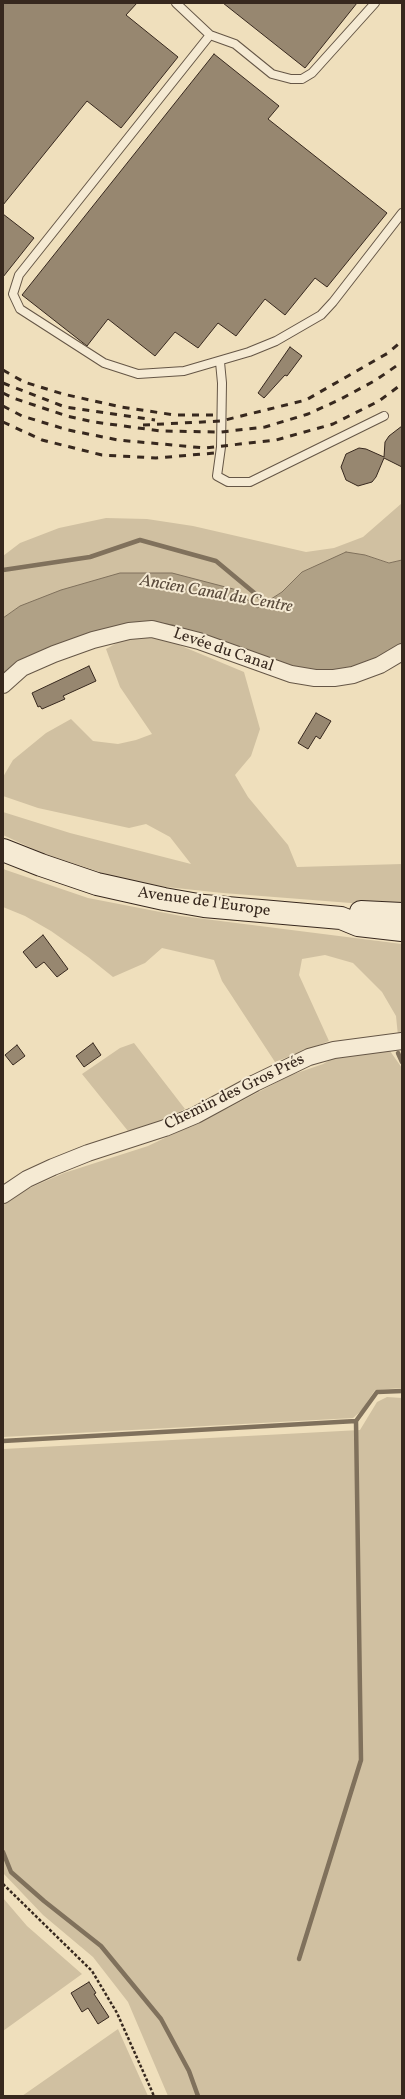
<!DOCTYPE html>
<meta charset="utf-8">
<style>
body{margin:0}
#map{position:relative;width:405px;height:2099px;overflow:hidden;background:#efdfbc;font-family:Vollkorn,serif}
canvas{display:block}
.frame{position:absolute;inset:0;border:4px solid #37281e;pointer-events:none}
</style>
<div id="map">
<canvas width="405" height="2099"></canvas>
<div class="frame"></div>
</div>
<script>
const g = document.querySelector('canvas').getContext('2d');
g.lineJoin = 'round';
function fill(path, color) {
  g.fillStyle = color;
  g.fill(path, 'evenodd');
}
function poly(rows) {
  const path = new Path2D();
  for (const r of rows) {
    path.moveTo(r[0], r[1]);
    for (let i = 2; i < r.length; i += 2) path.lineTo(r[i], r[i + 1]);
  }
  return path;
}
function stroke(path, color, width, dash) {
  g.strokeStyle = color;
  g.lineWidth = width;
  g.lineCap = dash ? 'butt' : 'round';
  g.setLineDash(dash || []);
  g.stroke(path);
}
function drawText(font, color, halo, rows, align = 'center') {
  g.font = font + ' Vollkorn,serif';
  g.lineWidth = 4;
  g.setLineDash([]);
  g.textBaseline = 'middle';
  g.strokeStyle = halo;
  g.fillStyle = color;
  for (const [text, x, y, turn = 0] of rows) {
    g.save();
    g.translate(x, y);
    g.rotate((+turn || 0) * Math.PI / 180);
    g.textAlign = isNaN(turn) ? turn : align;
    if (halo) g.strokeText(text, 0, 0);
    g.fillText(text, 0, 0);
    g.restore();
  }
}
const green = poly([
 [402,503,402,560,390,563,365,555,322,564,302,572,282,592,257,608,237,590,20,606,3,618,3,556,20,543,59,528,106,518,147,519,193,526,306,552,334,548,363,537],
 [145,637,167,640,244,672,260,729,251,756,235,775,248,797,288,845,297,867,402,864,402,907,223,893,166,887,115,877,42,853,3,835,3,812,70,833,191,864,170,837,146,824,129,828,38,808,3,796,3,777,13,760,46,733,71,719,93,741,118,744,136,740,152,734,120,687,106,649,122,640],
 [3,869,88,898,181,916,402,944,402,1035,398,1036,396,1016,382,992,353,963,325,955,302,959,299,975,329,1041,275,1062,222,981,214,960,162,948,145,963,113,977,88,957,51,931,25,916,3,907],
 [134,1043,185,1109,162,1121,128,1131,82,1074,120,1048],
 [390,1051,402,1068,402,1388,375,1390,361,1411,353,1418,3,1437,3,1204,25,1190,64,1173,148,1146,230,1107,291,1075,323,1064,335,1057],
 [387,1397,402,1398,402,2096,168,2096,128,2002,93,1957,43,1915,3,1873,3,1449,360,1430,377,1402],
 [3,1898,27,1926,82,1974,3,2031],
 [118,2029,148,2096,22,2096]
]);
const water = poly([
 [346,552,365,555,389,563,402,560,402,645,357,667,309,674,195,632,173,625,152,622,3,677,3,618,20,606,61,590,120,573,172,573,237,590,257,608,282,592,302,572,346,552]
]);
const stream = poly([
 [3,570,90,557,140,540,216,561,270,606],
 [398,1053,402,1062],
 [3,1441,356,1421,377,1392,402,1391],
 [3,1852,11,1872,44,1901,101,1946,161,2019,189,2071,198,2096],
 [299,1959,361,1760,356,1421]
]);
const building = poly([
 [3,3,137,3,126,15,178,57,121,128,87,101,3,205,3,3],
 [223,3,357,3,305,68,223,3],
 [214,54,279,106,268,119,387,213,327,287,315,278,285,315,265,299,236,336,218,323,198,348,175,332,155,356,108,319,87,346,22,295,214,54],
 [3,214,34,238,3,277,3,214],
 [290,347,302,356,287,376,285,375,264,398,258,393,290,347],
 [402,426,402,467,384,458,376,477,372,482,358,486,346,480,341,467,346,454,359,448,366,449,384,457,385,442,389,436,402,426],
 [89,666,96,681,63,696,65,699,42,709,40,706,38,707,32,693,89,666],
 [316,713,331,721,320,739,316,736,308,749,298,743,316,713],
 [43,935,68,969,57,977,44,962,36,968,23,952,43,935],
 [93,1043,101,1055,84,1067,76,1056,93,1043],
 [17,1045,25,1056,13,1065,5,1055,17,1045],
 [89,1982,96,1993,94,1994,109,2017,98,2024,88,2008,82,2012,71,1993,89,1982]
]);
const path = poly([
 [3,1884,92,1971,117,2013,154,2096]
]);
const service = poly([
 [176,3,210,35,235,44,272,74,291,79,302,79,312,73,375,3],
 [210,35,19,275,13,294,20,309,104,363,138,374,184,371,249,352,276,341,321,315,333,302,402,213],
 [220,362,222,383,221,447,217,476,228,482,250,482,384,416]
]);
const minor = poly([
 [3,685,22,668,54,654,93,640,129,631,152,629,199,641,291,674,315,678,334,678,353,675,380,665,402,652],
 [3,1195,27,1179,53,1167,88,1153,165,1128,196,1115,255,1083,309,1057,334,1050,402,1041]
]);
const secondary = poly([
 [3,850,41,865,97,884,164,899,204,906,341,918,358,925,402,930],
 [361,912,402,914]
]);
const rail = poly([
 [3,370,24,382,63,394,121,407,175,415,220,415],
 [3,383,65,407,155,420],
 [3,393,13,398,67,416,94,422,161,431,221,432,265,427,308,414,339,400,376,380,402,362],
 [3,406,22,416,68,430,118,440,205,448,276,440,333,424,379,401,402,384],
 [3,422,42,440,102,455,156,458,215,453],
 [143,425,221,421,306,400,388,353,402,341]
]);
const streetNames = [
 ["Levée du Canal",223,651,19],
 ["Avenue de l'Europe",204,903,8],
 ["Chemin des Gros Prés",235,1093,-26]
];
const waterNames = [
 ["Ancien Canal du Centre",216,595,10]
];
fill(green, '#d0c0a1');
fill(water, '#b0a186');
stroke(water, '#80715c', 1);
stroke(stream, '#80715c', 4.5);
fill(building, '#978770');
stroke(building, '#37281e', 1);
stroke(service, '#655646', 10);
stroke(minor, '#655646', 18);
stroke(secondary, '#37281e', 24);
stroke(path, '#37281e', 2.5, [3, 2]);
stroke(service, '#f5ead3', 8);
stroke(minor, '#f5ead3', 16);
stroke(secondary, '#f5ead3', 22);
stroke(rail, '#37281e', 3, [7, 7]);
drawText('16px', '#37281e', '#f5ead3', streetNames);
drawText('italic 17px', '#5b4c3d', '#f5ead3', waterNames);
</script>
